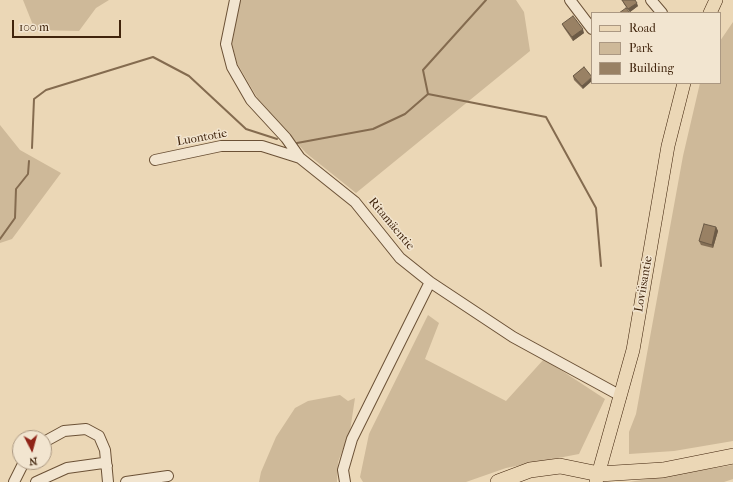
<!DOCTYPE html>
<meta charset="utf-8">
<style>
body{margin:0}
#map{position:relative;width:733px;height:482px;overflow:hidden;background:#ebd7b6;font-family:"IM FELL French Canon",serif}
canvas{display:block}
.legend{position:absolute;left:591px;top:12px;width:130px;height:72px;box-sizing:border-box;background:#f2e5d0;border:1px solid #ab9882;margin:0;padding:5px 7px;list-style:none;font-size:12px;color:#40240c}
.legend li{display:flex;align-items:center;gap:8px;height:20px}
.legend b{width:20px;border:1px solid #ab9882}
.north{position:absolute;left:12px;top:430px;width:40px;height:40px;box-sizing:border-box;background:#f2e5d0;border:1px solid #ab9882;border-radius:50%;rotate:174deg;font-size:11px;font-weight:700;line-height:16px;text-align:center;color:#40240c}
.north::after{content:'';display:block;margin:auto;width:14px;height:18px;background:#8f2418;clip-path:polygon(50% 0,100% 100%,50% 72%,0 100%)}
.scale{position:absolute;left:12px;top:20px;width:109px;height:18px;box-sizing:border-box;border:2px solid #40240c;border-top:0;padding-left:5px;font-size:12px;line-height:14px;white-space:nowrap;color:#40240c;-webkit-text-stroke:3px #f2e5d0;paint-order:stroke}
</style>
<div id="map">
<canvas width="733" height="482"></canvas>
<ul class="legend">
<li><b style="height:5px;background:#ebd7b6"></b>Road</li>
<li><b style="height:11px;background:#ceb999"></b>Park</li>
<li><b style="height:11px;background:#998164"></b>Building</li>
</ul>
<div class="north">N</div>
<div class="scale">100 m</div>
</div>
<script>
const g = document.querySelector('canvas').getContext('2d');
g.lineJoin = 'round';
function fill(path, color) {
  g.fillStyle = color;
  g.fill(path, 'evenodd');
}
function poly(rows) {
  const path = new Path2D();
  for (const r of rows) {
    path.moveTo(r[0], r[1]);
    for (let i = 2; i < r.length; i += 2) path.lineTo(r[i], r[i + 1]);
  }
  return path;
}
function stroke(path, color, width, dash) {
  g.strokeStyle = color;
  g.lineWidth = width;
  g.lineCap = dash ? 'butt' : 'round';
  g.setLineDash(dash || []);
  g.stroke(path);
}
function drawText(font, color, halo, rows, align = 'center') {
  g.font = font + ' "IM FELL French Canon",serif';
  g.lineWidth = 3;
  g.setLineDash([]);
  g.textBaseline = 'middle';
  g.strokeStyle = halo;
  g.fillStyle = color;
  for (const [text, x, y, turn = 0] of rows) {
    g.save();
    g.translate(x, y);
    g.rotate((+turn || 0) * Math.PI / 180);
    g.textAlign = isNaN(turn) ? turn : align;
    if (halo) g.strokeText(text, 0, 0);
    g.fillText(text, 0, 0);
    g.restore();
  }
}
const green = poly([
 [23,0,109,0,96,8,79,31,35,30],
 [240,0,516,0,524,12,530,51,356,193,306,153,258,99,237,63,232,44],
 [733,22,733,441,674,451,629,454,629,432,636,414,683,156,700,83,720,83,720,41],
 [0,125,20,150,61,173,12,239,0,243],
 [428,315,439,323,425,359,506,401,544,359,605,399,579,454,506,468,466,482,363,482,360,477,369,434],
 [340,395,348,401,355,398,350,431,338,462,337,482,259,482,261,472,276,437,295,408,308,401],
 [733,465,733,479,724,482,629,482]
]);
const stream = poly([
 [428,94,546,117,596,208,601,266],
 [297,143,373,129,405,114,428,94,423,70,486,0],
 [32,148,34,99,46,90,153,57,189,76,246,129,277,139],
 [0,239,15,218,16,189,28,174,29,161]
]);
const minor = poly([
 [235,0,226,44,232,67,251,100,286,138,300,158,355,202,400,258,430,282,513,337,621,396],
 [570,0,592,29],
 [651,0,662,13],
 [155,160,221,146,262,146,300,158],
 [44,442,64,431,86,429,99,436,105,450,108,482],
 [14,482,24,462],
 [36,482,67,468,103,463,107,466],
 [126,482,168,476],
 [345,482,343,470,352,439,430,282]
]);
const major = poly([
 [710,13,716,0],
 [596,482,633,350,668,146,684,83]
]);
const highway = poly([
 [498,482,530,470,560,466,599,474,663,470,733,456]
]);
const wall = poly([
 [622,0,638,6,630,12,624,4],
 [562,24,584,33,573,41,564,28],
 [584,67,583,89,574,80,573,76],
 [716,227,718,231,713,248,701,245,699,241]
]);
const shadedWall = poly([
 [637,3,638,6,630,12,628,9],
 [583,29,584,33,573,41,572,37],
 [592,77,592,81,583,89,582,86],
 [716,227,718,231,713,248,712,245]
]);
const building = poly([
 [622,0,635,0,637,3,628,9,622,0],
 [626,8,630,13,619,13,626,8],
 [573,16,583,29,572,37,562,24,573,16],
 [584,67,592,77,582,86,573,76,584,67],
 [704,224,716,227,712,245,699,241,704,224]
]);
const streetNames = [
 ["Luontotie",202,138,-10],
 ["Ritamäentie",391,224,50],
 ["Loviisantie",644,284,-80]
];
fill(green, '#ceb999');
stroke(stream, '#846b4f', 2);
stroke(minor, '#6b5136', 12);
stroke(major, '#40240c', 14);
stroke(highway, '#40240c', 16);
stroke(minor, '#f2e5d0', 10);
stroke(major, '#ebd7b6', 13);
stroke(highway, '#ebd7b6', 15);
fill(wall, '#846f56');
fill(shadedWall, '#6b5a46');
fill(building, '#998164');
stroke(building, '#6b5a46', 1);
drawText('12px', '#40240c', '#f2e5d0', streetNames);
</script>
